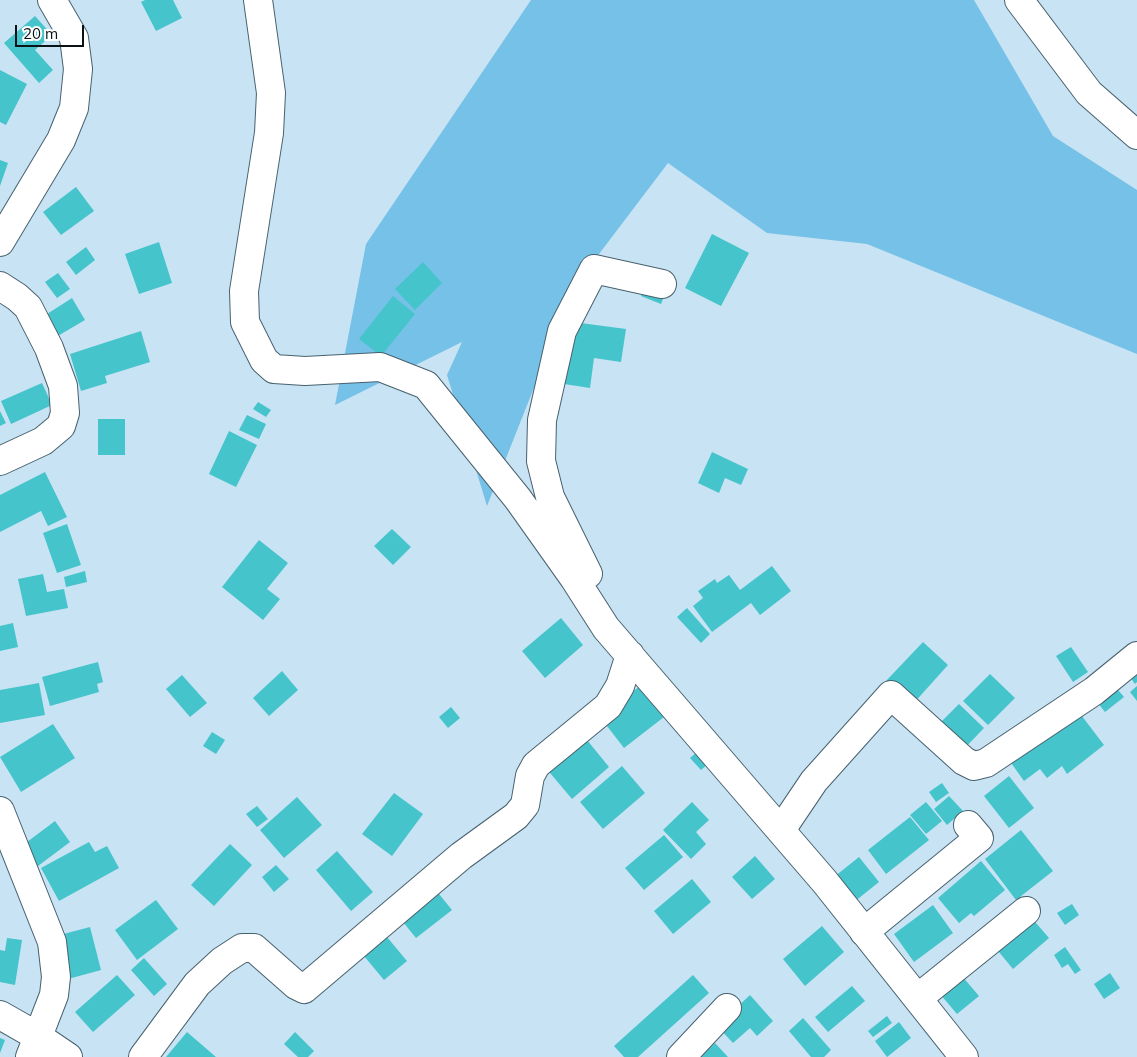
<!DOCTYPE html>
<style>
body{margin:0}
#map{position:relative;width:1137px;height:1057px;overflow:hidden;background:#c8e3f3;font-family:Mulish,sans-serif}
canvas{display:block}
.scale{position:absolute;left:15px;top:25px;width:69px;height:22px;box-sizing:border-box;border:2px solid #081217;border-top:0;padding-left:6px;font-size:15px;line-height:18px;white-space:nowrap;color:#081217;-webkit-text-stroke:4px #fff;paint-order:stroke}
</style>
<div id="map">
<canvas width="1137" height="1057"></canvas>
<div class="scale">20 m</div>
</div>
<script>
const g = document.querySelector('canvas').getContext('2d');
g.lineJoin = 'round';
function fill(path, color) {
  g.fillStyle = color;
  g.fill(path, 'evenodd');
}
function poly(rows) {
  const path = new Path2D();
  for (const r of rows) {
    path.moveTo(r[0], r[1]);
    for (let i = 2; i < r.length; i += 2) path.lineTo(r[i], r[i + 1]);
  }
  return path;
}
function stroke(path, color, width, dash) {
  g.strokeStyle = color;
  g.lineWidth = width;
  g.lineCap = dash ? 'butt' : 'round';
  g.setLineDash(dash || []);
  g.stroke(path);
}
const green = poly([
 [531,0,974,0,1053,136,1137,190,1137,354,867,244,767,233,668,163,574,287,487,506,447,375,462,342,335,405,366,244]
]);
const building = poly([
 [145,0,173,0,182,18,156,31,141,2],
 [35,16,52,35,35,50,53,70,39,83,4,43],
 [0,70,27,84,6,125,0,122],
 [0,160,8,163,0,186],
 [76,187,94,211,61,235,43,212],
 [712,234,749,253,721,306,685,288],
 [159,242,172,283,139,294,125,254],
 [86,247,95,260,76,275,66,262],
 [423,262,442,283,415,310,395,289],
 [58,273,70,289,57,298,45,282],
 [646,286,665,294,661,304,641,296],
 [393,296,415,314,381,356,359,339],
 [72,298,85,320,56,337,44,316],
 [573,322,626,329,621,362,594,358,590,388,564,384],
 [141,331,150,362,105,376,107,383,81,391,70,354],
 [42,383,52,405,11,424,1,401],
 [258,402,271,410,266,417,253,409],
 [0,411,6,423,0,426],
 [247,415,266,424,259,439,239,430],
 [98,419,125,419,125,455,98,455],
 [229,431,257,445,236,487,209,474],
 [712,452,748,469,741,485,725,478,719,493,698,483],
 [45,472,67,517,48,526,41,511,0,532,0,495],
 [67,524,81,565,57,573,43,533],
 [392,529,411,547,393,565,374,546],
 [259,540,288,563,267,589,280,599,263,620,222,587],
 [772,566,791,591,760,615,751,603,712,632,693,606,703,598,698,591,715,579,717,583,729,575,740,590],
 [85,571,87,582,66,587,64,577],
 [43,574,47,592,64,589,68,608,26,616,18,579],
 [687,608,710,634,701,643,677,617],
 [561,618,583,645,545,678,522,651],
 [13,623,18,647,0,651,0,626],
 [923,642,948,665,912,705,886,681],
 [1071,647,1088,672,1073,682,1056,656],
 [98,662,103,682,97,684,99,692,50,706,42,677],
 [1137,665,1137,682,1135,684,1127,673],
 [282,671,298,690,269,716,253,698],
 [990,674,1015,698,988,725,963,701],
 [182,675,207,703,190,717,166,689],
 [39,683,45,715,0,723,0,690],
 [1113,684,1124,697,1105,712,1094,698],
 [640,686,664,717,624,748,600,717],
 [1137,686,1137,701,1130,692],
 [959,704,984,728,961,752,936,727],
 [451,707,460,718,448,728,439,717],
 [1075,707,1104,745,1067,774,1062,766,1047,778,1040,769,1024,781,1009,760],
 [53,724,75,758,21,792,0,757],
 [212,732,225,740,216,754,203,746],
 [587,740,609,767,572,799,545,767],
 [698,751,709,763,701,770,690,758],
 [622,766,645,793,603,829,580,802],
 [1009,776,1034,808,1009,828,984,796],
 [942,783,949,793,936,802,929,792],
 [394,793,423,814,392,856,362,834],
 [949,796,963,811,947,825,934,809],
 [297,797,322,825,284,858,260,830],
 [692,802,709,820,696,832,706,844,691,859,663,830],
 [926,802,942,821,926,834,910,815],
 [257,806,268,819,257,827,246,814],
 [910,817,929,840,886,874,868,850],
 [55,821,70,842,34,869,19,848],
 [1021,830,1053,871,1016,900,985,859],
 [664,835,683,857,644,890,625,868],
 [89,842,95,852,107,846,119,868,59,901,41,868],
 [230,844,252,865,214,906,191,885],
 [337,851,373,892,351,911,316,870],
 [755,856,775,879,752,899,732,877],
 [859,857,879,882,849,906,829,881],
 [981,861,1005,890,974,916,971,913,959,923,938,898],
 [276,865,289,879,274,892,262,877],
 [692,879,711,902,673,934,654,911],
 [435,889,452,910,416,938,399,917],
 [156,900,178,929,137,960,115,930],
 [1072,904,1079,915,1065,925,1057,913],
 [933,905,953,933,914,962,894,934],
 [1030,916,1049,938,1013,969,994,946],
 [822,926,844,952,805,986,783,959],
 [90,927,101,970,68,979,56,936],
 [387,937,407,961,384,980,364,956],
 [7,938,22,940,15,985,0,982,0,950,5,951],
 [1065,947,1081,970,1075,974,1068,964,1062,968,1054,955],
 [144,958,167,984,154,996,131,970],
 [1110,973,1120,988,1104,999,1094,984],
 [117,975,135,995,93,1032,75,1012],
 [693,975,709,993,638,1057,624,1057,614,1046],
 [962,976,979,996,957,1014,940,994],
 [852,986,865,1001,828,1032,815,1017],
 [750,995,773,1021,757,1036,750,1028,733,1043,717,1026],
 [887,1016,892,1023,873,1037,868,1031],
 [803,1018,831,1050,824,1057,811,1057,789,1031],
 [899,1022,911,1038,887,1057,875,1041],
 [187,1032,216,1057,166,1057],
 [295,1032,314,1051,308,1057,298,1057,284,1044],
 [0,1038,5,1040,0,1053],
 [715,1043,728,1057,700,1057]
]);
const minor = poly([
 [258,0,271,93,269,133,244,291,245,322,264,360,274,369,305,371,380,367,426,385,518,499,574,578,606,628,825,882,964,1057],
 [1019,0,1089,93,1137,135],
 [0,242,61,140,74,108,78,69,74,38,52,0],
 [0,286,17,297,28,307,49,348,63,386,65,413,61,426,43,441,0,461],
 [588,574,550,497,541,461,542,420,562,331,594,269,662,284],
 [0,811,52,942,56,977,54,995,30,1057],
 [781,830,814,781,891,695,964,761,974,766,986,763,1094,691,1137,656],
 [864,932,979,838,968,825],
 [918,998,1026,911],
 [0,1015,37,1036,68,1057],
 [143,1057,197,984,222,961,242,948,254,948,296,985,304,989,461,856,516,816,525,805,530,776,536,765,608,706,620,686,630,655],
 [681,1057,727,1008]
]);
fill(green, '#76c1e8');
fill(building, '#45c4cb');
stroke(minor, '#48616e', 30);
stroke(minor, '#fff', 28);
</script>
